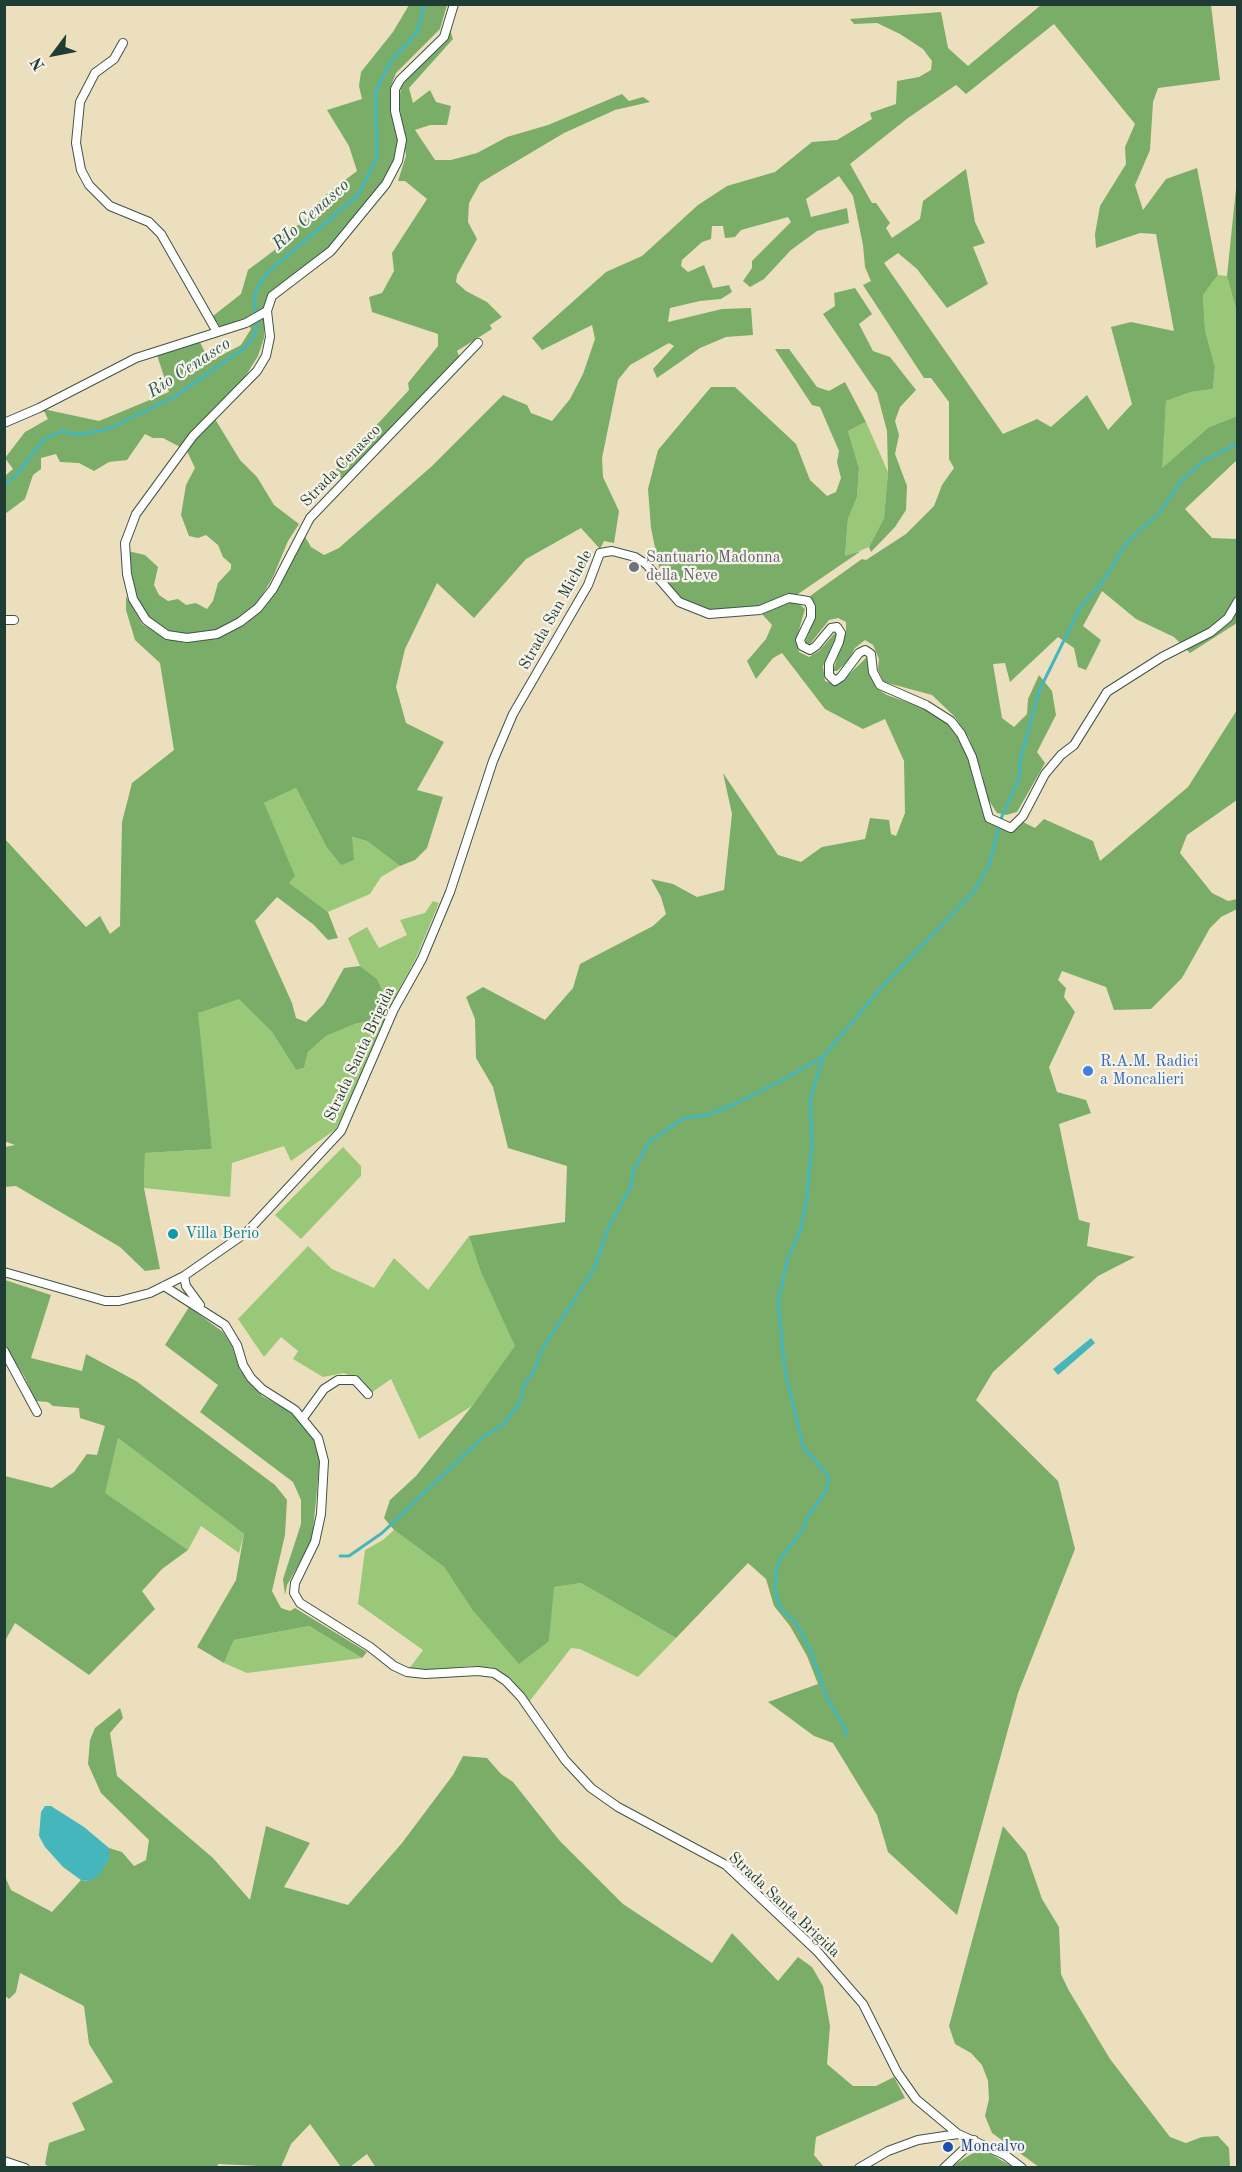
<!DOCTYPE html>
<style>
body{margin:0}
#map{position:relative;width:1242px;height:2172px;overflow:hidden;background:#ecdfbd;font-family:"Old Standard TT",serif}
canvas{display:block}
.frame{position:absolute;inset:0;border:6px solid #1f3d34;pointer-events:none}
.north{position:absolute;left:24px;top:24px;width:60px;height:60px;-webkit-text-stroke:4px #f7f3e8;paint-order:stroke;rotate:238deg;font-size:16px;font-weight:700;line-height:24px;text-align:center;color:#1f3d34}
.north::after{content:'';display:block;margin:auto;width:21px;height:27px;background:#1f3d34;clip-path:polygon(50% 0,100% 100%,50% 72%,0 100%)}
</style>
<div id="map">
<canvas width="1242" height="2172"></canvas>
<div class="frame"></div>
<div class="north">N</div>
</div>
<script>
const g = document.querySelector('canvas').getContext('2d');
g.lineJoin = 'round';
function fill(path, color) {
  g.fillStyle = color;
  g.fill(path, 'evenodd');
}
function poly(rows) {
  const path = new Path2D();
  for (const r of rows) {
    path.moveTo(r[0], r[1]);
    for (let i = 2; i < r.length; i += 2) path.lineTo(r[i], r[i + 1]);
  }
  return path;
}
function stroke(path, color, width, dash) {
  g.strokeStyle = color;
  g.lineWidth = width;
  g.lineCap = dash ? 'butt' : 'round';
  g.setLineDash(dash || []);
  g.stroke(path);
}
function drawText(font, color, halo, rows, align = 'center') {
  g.font = font + ' "Old Standard TT",serif';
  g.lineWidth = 4.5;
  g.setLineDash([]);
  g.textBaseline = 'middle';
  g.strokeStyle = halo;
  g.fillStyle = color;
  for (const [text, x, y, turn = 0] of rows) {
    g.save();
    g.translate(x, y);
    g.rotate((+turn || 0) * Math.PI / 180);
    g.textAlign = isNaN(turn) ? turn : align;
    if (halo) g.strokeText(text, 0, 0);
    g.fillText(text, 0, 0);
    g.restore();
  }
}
const green = poly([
 [1218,275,1227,276,1237,313,1237,416,1209,427,1161,469,1166,401,1191,392,1213,389,1215,367,1205,330,1203,295],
 [866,422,888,472,884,518,869,547,845,557,848,519,857,497,859,468,848,431],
 [296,788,326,846,351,837,367,841,400,866,381,877,370,894,328,912,288,883,264,803],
 [433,901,439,903,416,958,390,1006,382,1004,377,979,360,966,348,938,367,927,379,948,407,935,400,920,425,913],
 [239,998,272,1032,296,1070,304,1068,308,1052,326,1036,355,1024,369,1021,384,1023,367,1066,336,1129,291,1161,284,1146,232,1163,230,1197,144,1188,145,1153,212,1149,197,1013],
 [343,1147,361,1166,361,1176,301,1239,275,1215],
 [469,1236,480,1270,516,1346,472,1406,419,1439,391,1379,371,1393,364,1382,344,1373,323,1377,293,1359,298,1351,281,1337,264,1357,238,1319,308,1246,332,1269,374,1288,394,1258,428,1290],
 [118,1438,244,1534,239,1553,201,1526,188,1550,104,1493],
 [394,1530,444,1567,471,1608,549,1641,553,1587,581,1583,676,1638,638,1677,580,1649,571,1648,529,1702,512,1680,494,1668,470,1666,425,1671,409,1669,423,1650,358,1604,365,1550,383,1540],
 [309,1626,362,1658,247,1673,224,1663,234,1640]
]);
const forest = poly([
 [409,5,447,5,440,29,396,73,391,86,390,109,398,140,394,161,385,182,330,248,271,292,264,308,264,338,258,356,240,385,207,416,180,447,163,438,153,438,145,434,127,460,109,462,94,471,79,463,60,462,56,454,41,458,41,469,33,475,25,499,5,514,5,476,13,469,5,458,25,432,48,419,43,409,99,421,169,392,157,355,200,342,208,359,218,357,241,345,251,329,245,318,220,327,213,316,241,294,248,270,276,249,281,234,302,223,324,196,357,171,349,146,327,110,362,99,359,86,361,72,393,32],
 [1041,5,1211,5,1220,80,1158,88,1153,102,1150,150,1135,185,1143,210,1166,179,1197,168,1218,275,1203,295,1205,330,1215,367,1213,389,1191,392,1166,401,1162,468,1209,427,1237,416,1237,460,1185,509,1212,538,1237,539,1237,623,1190,653,1174,637,1136,619,1102,591,1083,626,1101,640,1086,670,1078,667,1074,648,1058,637,1010,682,1005,663,993,664,1002,718,1014,727,1027,714,1028,699,1039,675,1052,691,1056,715,1037,752,1045,763,1017,812,1006,815,997,813,986,796,982,773,969,738,955,717,932,695,884,682,878,670,879,659,873,645,865,640,855,648,848,661,837,671,833,671,846,631,846,622,838,618,829,620,810,644,805,643,815,617,815,606,810,596,862,559,866,560,906,534,934,506,942,485,954,468,949,459,949,402,931,378,924,378,863,285,871,281,865,267,863,245,853,196,839,176,806,199,811,217,847,208,849,223,817,231,791,250,764,279,750,287,743,281,752,268,752,261,791,222,788,217,741,230,735,237,725,238,723,226,712,226,711,239,702,242,682,260,681,266,688,272,704,265,713,288,729,285,732,292,721,299,700,301,670,308,668,322,722,309,751,308,753,335,726,337,700,348,657,378,653,369,674,346,669,343,630,365,618,380,602,458,603,477,619,511,614,543,604,541,600,549,581,528,526,559,474,618,437,583,405,649,396,687,406,723,444,742,417,790,443,797,427,848,415,860,400,866,367,841,352,837,354,860,341,865,326,846,296,788,264,803,295,876,289,883,328,912,338,938,328,940,314,925,277,897,255,921,292,1003,296,1018,306,1022,324,1004,344,968,360,966,377,979,385,997,382,1003,390,1006,384,1023,369,1021,355,1024,326,1036,308,1052,304,1068,296,1070,272,1032,239,999,198,1013,212,1149,145,1153,144,1188,160,1269,145,1271,120,1247,16,1186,5,1187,5,1147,15,1145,4,1141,4,838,86,927,100,916,110,934,120,926,122,822,132,783,174,750,160,663,135,640,126,610,126,596,142,624,166,638,185,643,217,638,242,625,261,609,281,582,304,535,311,547,324,555,339,548,432,466,503,395,527,405,531,413,552,421,570,399,583,374,595,339,592,325,542,350,532,338,606,272,642,256,698,205,727,186,775,172,812,142,837,140,872,119,870,113,896,104,897,81,919,77,931,70,932,61,923,49,900,34,877,23,854,24,850,19,941,12,948,48,968,66],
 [1054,24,1135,124,1125,147,1126,164,1100,206,1095,234,1096,248,1140,233,1156,234,1174,331,1131,322,1111,327,1132,404,1108,430,1087,395,1051,427,1037,419,1003,434,884,263,898,253,917,269,947,308,988,284,973,247,985,243,975,222,966,169,923,201,920,219,892,238,886,228,890,223,876,203,872,203,850,164,908,118,956,85,966,94],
 [450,30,453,39,409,88,413,103,430,90,436,102,451,106,447,125,430,125,415,130,435,160,451,160,477,153,507,137,548,125,622,94,629,101,643,97,650,102,615,110,564,133,480,183,469,203,468,222,477,239,457,275,456,282,466,291,487,302,502,317,490,325,492,329,457,351,459,356,342,480,336,469,409,390,408,383,438,346,438,334,372,312,369,297,382,293,394,271,392,253,427,199,405,181,398,181,406,156,399,101,401,88,411,72],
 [1237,179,1237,313,1227,276],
 [855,288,872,314,859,324,873,351,890,357,916,390,900,407,895,421,899,435,895,454,907,486,906,510,895,527,871,552,869,547,884,518,888,472,887,431,877,393,823,314,835,306,834,293],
 [775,349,789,349,817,387,829,391,845,382,866,422,848,431,859,468,857,497,848,519,845,556,861,551,798,594,759,606,711,610,682,599,669,585,659,567,651,528,648,489,658,450,711,387,735,387,796,444,810,480,827,496,836,492,841,478,837,462,839,451,820,407,812,405],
 [215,419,240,460,257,477,274,505,299,524,288,541,273,577,256,606,237,621,214,631,193,635,174,633,160,627,145,613,135,591,128,551,145,555,158,567,154,585,159,595,168,601,178,599,186,605,196,603,207,609,213,601,218,583,231,569,231,564,223,557,218,545,206,535,198,538,189,536,181,515,186,485,195,468,186,449],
 [788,602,798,603,805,609,796,640,799,652,809,657,819,651,835,633,837,635,823,666,825,681,838,685,868,656,876,688,887,695,926,709,948,724,959,736,991,818,1006,824,1020,817,1023,822,1035,828,1044,819,1093,841,1100,861,1188,787,1237,710,1237,800,1187,835,1180,853,1212,893,1228,901,1237,899,1237,909,1221,917,1210,928,1182,978,1151,1009,1114,1010,1106,987,1062,971,1058,980,1066,988,1064,997,1075,1012,1049,1067,1057,1092,1086,1100,1091,1113,1059,1124,1079,1220,1090,1223,1087,1246,1135,1257,1098,1276,993,1372,976,1400,1058,1481,1075,1549,1018,1693,957,1915,888,1852,877,1815,833,1743,814,1736,768,1702,818,1684,807,1656,790,1626,774,1606,766,1579,748,1563,676,1638,581,1583,554,1587,549,1641,519,1664,471,1608,444,1567,394,1530,384,1518,390,1500,416,1476,472,1406,515,1346,480,1270,469,1236,565,1222,567,1166,508,1148,493,1087,476,1058,475,1019,466,997,483,987,545,1020,573,988,580,964,653,926,666,914,661,897,651,879,673,884,697,897,724,890,732,814,723,773,778,855,801,862,822,847,865,839,870,818,889,820,891,834,896,836,905,813,904,761,885,719,863,729,825,709,782,653,773,658,756,679,747,661,766,639,772,625,761,613],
 [5,1280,51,1295,31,1358,82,1371,86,1354,136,1381,275,1485,287,1500,285,1535,272,1591,281,1608,290,1611,295,1608,367,1652,362,1658,309,1626,234,1640,224,1663,197,1647,236,1580,244,1534,118,1438,105,1493,188,1550,162,1569,142,1591,155,1609,89,1675,15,1623,5,1641,5,1476,52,1488,74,1472,87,1454,97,1455,105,1426,80,1418,79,1408,53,1406,48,1402,36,1401,24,1376,5,1346],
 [189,1307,223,1332,232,1346,240,1370,262,1396,289,1411,301,1422,315,1440,320,1458,312,1541,287,1585,285,1595,283,1579,301,1524,301,1500,293,1482,200,1412,218,1385,165,1345],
 [120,1708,123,1718,110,1733,117,1776,213,1858,250,1900,266,1826,310,1843,284,1887,348,1905,402,1843,453,1775,463,1756,487,1758,501,1774,513,1782,559,1840,623,1904,712,1963,732,1933,778,1981,798,1957,812,1967,823,1986,830,2026,827,2064,853,2086,876,2086,894,2077,905,2098,816,2137,814,2155,824,2167,376,2168,367,2154,350,2167,341,2167,310,2124,291,2144,281,2167,218,2164,217,2168,49,2167,45,2164,49,2143,85,2130,72,2103,113,2082,89,2044,84,2006,20,1973,16,1992,9,1999,5,1996,4,1874,11,1890,52,1912,81,1880,90,1881,109,1860,109,1848,122,1852,134,1866,146,1860,149,1840,101,1793,88,1764,90,1740,95,1728],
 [1003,1826,1026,1853,1042,1899,1059,1927,1061,1974,1068,1989,1110,2059,1170,2137,1186,2143,1202,2137,1218,2136,1229,2148,1230,2167,1039,2167,992,2133,985,2116,989,2099,988,2081,982,2065,971,2053,955,2044,949,2026],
 [987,2152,1015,2168,949,2168,973,2153]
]);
const water = poly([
 [1091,1338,1095,1343,1058,1375,1053,1369],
 [45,1806,51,1806,84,1827,109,1848,109,1860,99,1875,90,1881,81,1880,63,1867,45,1847,39,1836,41,1812]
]);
const stream = poly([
 [255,311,255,293,265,275,358,195,377,158,376,90,391,61,417,32,425,4],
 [4,486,18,473,44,439,62,431,77,435,108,429,174,397,246,347,255,334,257,323],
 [823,1057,810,1100,812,1143,807,1197,801,1229,788,1257,778,1303,785,1371,803,1446,829,1477,826,1491,807,1517,803,1530,782,1556,776,1570,775,1589,780,1608,796,1623,811,1651,826,1696,846,1731,846,1736],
 [786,1078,823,1057,880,989,975,890,989,865,1002,816,1020,776,1020,761,1039,691,1080,608,1103,581,1127,542,1158,514,1182,480,1202,462,1238,443],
 [340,1556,349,1556,382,1533,483,1437,504,1424,520,1402,524,1385,534,1371,542,1349,594,1269,609,1226,632,1185,632,1173,649,1142,684,1118,707,1115,735,1104,784,1079]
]);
const street = poly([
 [454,4,444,37,400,80,395,89,395,111,402,140,398,161,386,184,331,251,272,296,267,311,270,337,266,356,257,371,193,436,136,514,125,543,127,574,133,599,146,620,167,635,187,638,217,634,240,622,258,608,273,589,310,518,478,343],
 [123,43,114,59,95,73,80,102,76,143,81,170,89,185,110,206,149,222,161,234,217,332],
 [4,423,39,408,136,358,246,323,267,311],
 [4,620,14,620],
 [4,1272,105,1301,119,1301,150,1293,184,1276,247,1232,341,1131,394,1009,422,959,450,892,493,761,513,714,588,585,600,553,612,551,635,557,646,564,679,602,709,614,760,610,789,598,808,601,811,607,811,617,800,640,802,646,810,650,816,646,831,628,837,627,841,633,839,642,829,664,829,675,835,681,841,677,859,653,865,650,871,654,873,672,880,685,926,705,951,721,961,734,972,757,989,818,1011,828,1023,816,1045,774,1061,755,1074,745,1107,692,1162,657,1211,632,1228,618,1238,601],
 [184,1276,186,1286,200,1305],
 [164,1286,225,1325,237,1345,243,1365,251,1378,262,1389,295,1410,318,1438,324,1461,321,1514,315,1542,295,1583,294,1593,300,1603,370,1647,394,1666,407,1672,425,1674,478,1671,494,1673,506,1681,521,1697,565,1760,591,1788,618,1807,726,1865,817,1951,863,2004,897,2072,916,2099,958,2134,1005,2155,1022,2168],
 [4,1351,37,1412],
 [303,1418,324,1389,338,1380,355,1380,368,1394],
 [4,2161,25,2168],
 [859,2168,888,2151,918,2140,958,2134],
 [944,2168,974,2140]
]);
const markers = [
 [634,567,6,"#6b7280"],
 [1088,1071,6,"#3f7fe0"],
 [173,1234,6,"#0f9aa8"],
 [948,2147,6,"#1a4fb4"]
];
const streetNames = [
 ["Strada Cenasco",341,466,-46],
 ["Strada San Michele",556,610,-61],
 ["Strada Santa Brigida",360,1054,-65],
 ["Strada Santa Brigida",784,1905,43]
];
const worshipNames = [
 ["Santuario Madonna",646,558],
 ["della Neve",646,576]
];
const shopNames = [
 ["R.A.M. Radici",1100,1062],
 ["a Moncalieri",1100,1080]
];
const cultureNames = [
 ["Villa Berio",185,1234]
];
const transitNames = [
 ["Moncalvo",960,2147]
];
const waterNames = [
 ["RIo Cenasco",311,215,-42],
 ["Rio Cenasco",189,368,-33]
];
fill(green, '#99c978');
fill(forest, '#7aad68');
fill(water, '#46b6bd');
stroke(stream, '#46b6bd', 3);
stroke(street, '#3e5549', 10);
stroke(street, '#fff', 8);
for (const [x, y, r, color] of markers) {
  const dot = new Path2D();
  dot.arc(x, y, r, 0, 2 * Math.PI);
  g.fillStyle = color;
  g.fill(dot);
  stroke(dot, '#f7f3e8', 2);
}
drawText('16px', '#1f3d34', '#f7f3e8', streetNames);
drawText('16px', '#5b616d', '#f7f3e8', worshipNames, 'left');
drawText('16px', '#366cbe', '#f7f3e8', shopNames, 'left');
drawText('16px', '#0d838f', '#f7f3e8', cultureNames, 'left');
drawText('16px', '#164399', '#f7f3e8', transitNames, 'left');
drawText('italic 18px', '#295b56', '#f7f3e8', waterNames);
</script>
